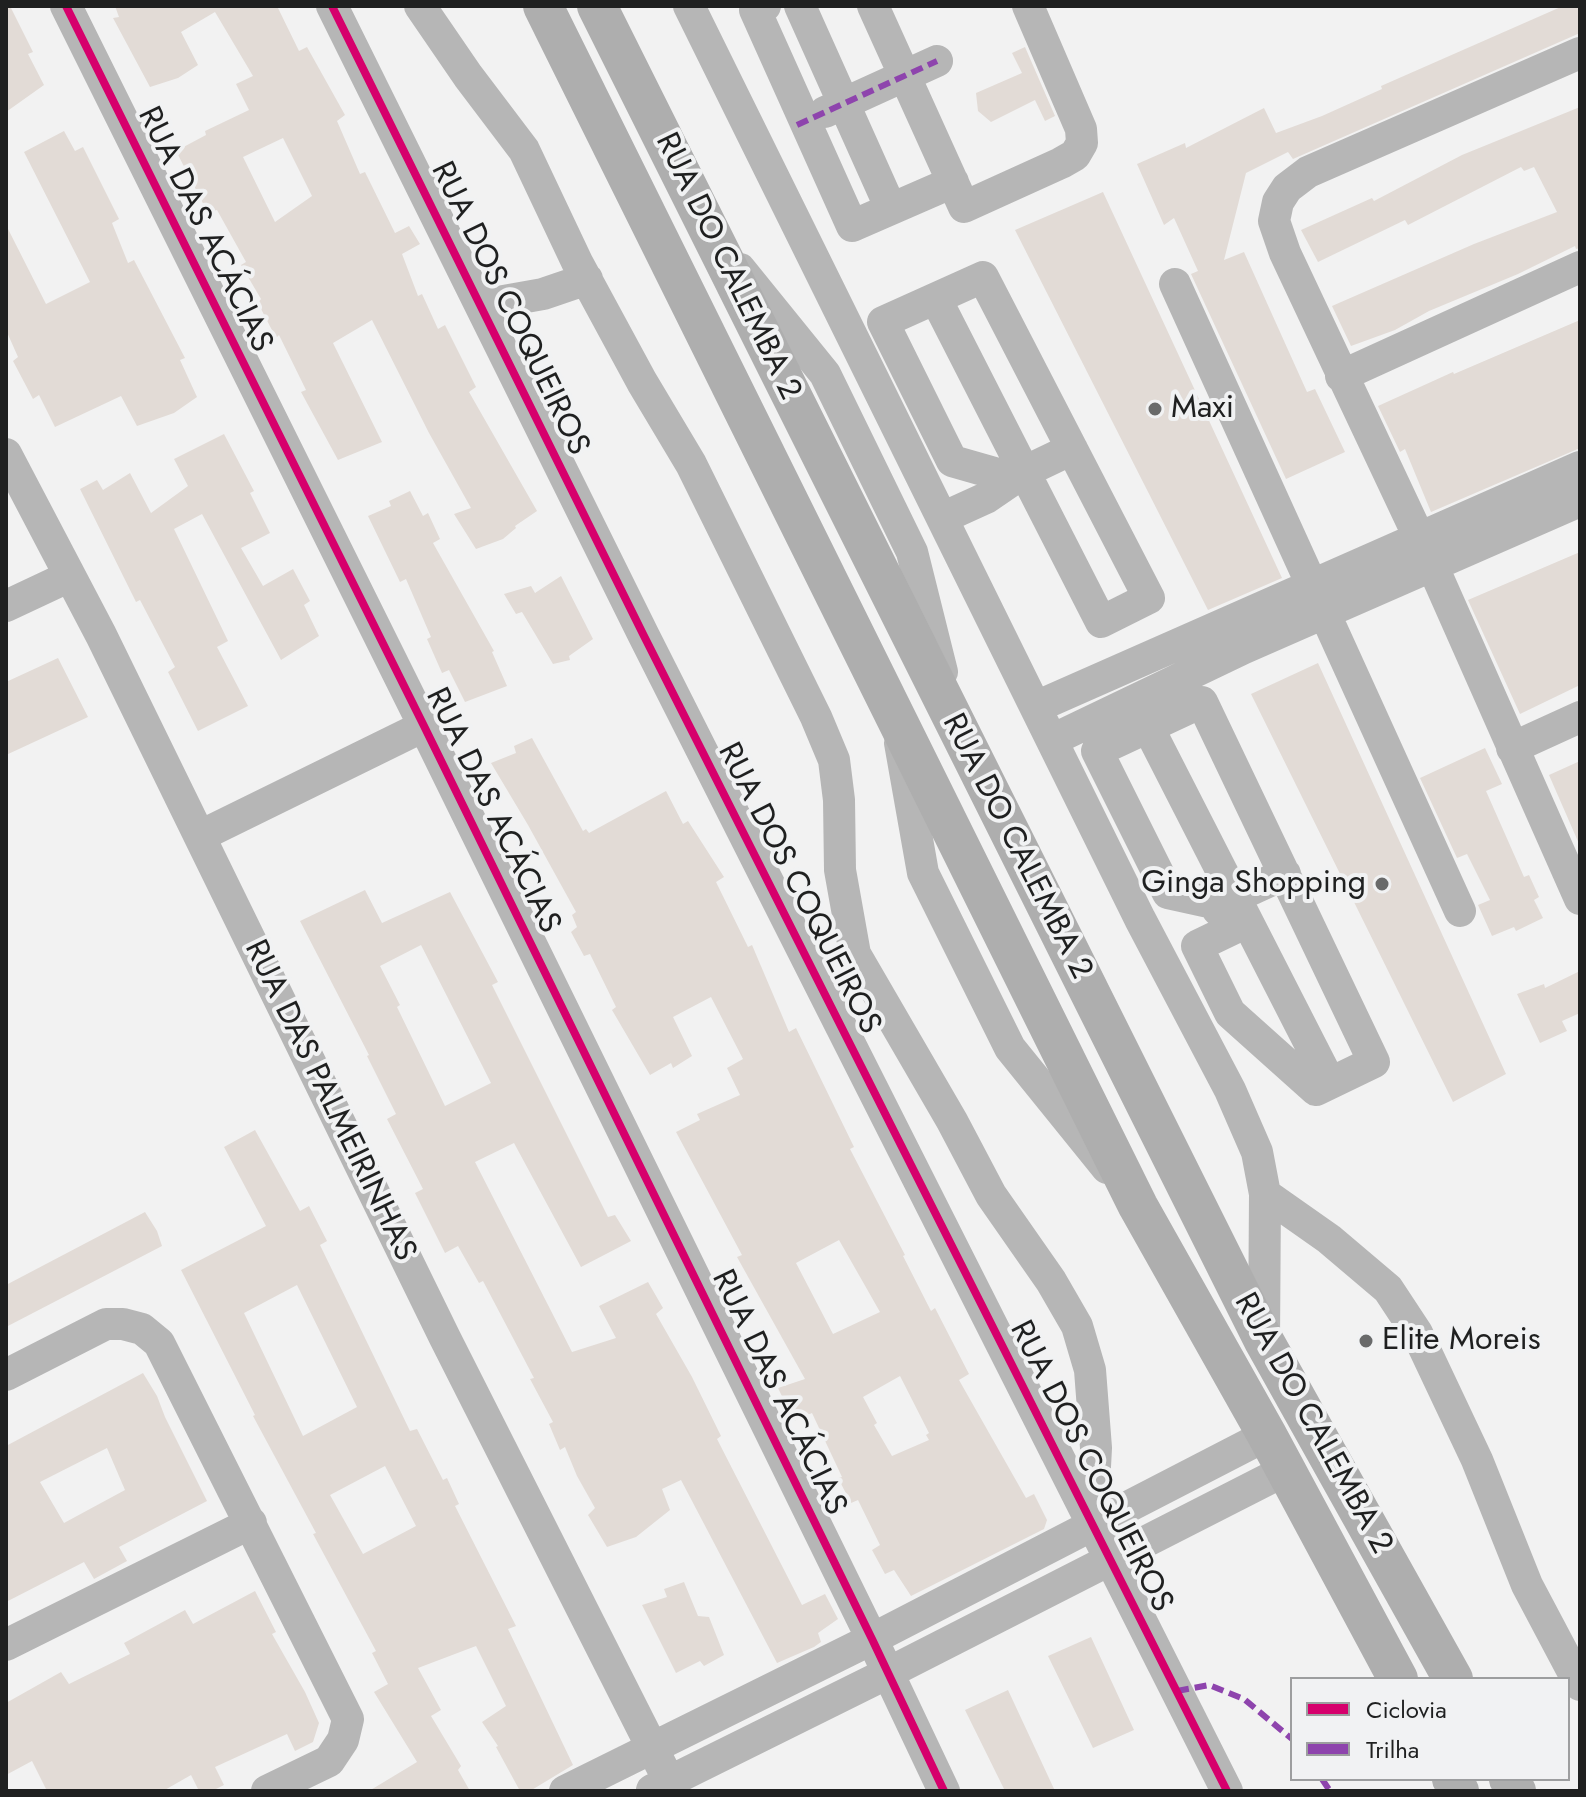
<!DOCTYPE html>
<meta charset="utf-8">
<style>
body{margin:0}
#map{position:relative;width:1586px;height:1797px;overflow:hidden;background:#f2f2f2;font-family:Jost,sans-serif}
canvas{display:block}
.frame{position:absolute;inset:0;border:8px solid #1f2020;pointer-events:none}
.legend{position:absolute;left:1290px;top:1677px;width:280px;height:104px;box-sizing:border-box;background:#f1f2f3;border:2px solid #9d9e9f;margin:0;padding:10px 14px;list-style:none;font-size:24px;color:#1f2020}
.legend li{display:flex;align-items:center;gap:16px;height:40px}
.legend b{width:40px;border:2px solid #9d9e9f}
</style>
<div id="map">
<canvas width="1586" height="1797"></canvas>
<div class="frame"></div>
<ul class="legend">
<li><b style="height:10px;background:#d6006c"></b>Ciclovia</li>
<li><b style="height:10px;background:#8e44ad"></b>Trilha</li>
</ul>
</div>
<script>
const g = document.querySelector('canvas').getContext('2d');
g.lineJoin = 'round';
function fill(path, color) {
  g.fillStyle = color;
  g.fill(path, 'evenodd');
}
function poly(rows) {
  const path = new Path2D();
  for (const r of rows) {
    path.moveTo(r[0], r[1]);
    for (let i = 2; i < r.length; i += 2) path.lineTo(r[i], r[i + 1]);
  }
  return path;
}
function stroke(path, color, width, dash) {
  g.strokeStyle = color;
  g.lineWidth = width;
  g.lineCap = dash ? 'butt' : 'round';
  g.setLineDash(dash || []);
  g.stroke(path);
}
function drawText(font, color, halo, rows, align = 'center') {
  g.font = font + ' Jost,sans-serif';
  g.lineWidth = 8;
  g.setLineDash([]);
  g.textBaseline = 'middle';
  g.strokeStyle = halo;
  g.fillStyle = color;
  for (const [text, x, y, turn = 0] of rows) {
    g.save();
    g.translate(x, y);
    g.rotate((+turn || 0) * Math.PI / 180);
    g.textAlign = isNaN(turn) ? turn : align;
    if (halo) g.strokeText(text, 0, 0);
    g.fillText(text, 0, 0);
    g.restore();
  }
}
const building = poly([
 [6,6,10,6,33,52,28,54,44,85,6,112],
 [115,6,277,6,299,51,307,47,345,115,337,121,360,174,365,172,395,233,409,226,420,244,402,254,418,296,422,294,438,329,445,325,476,387,469,392,537,511,515,526,516,528,503,539,476,549,454,514,471,508,429,433,372,320,333,343,382,442,338,460,301,392,306,390,279,335,276,338,258,303,261,299,241,265,246,262,217,210,208,213,176,151,206,135,205,131,249,110,236,84,253,76,215,12,181,32,198,65,178,78,150,87,113,18,119,17],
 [283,138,312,196,275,222,243,157],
 [1563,6,1580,6,1580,33,1293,159,1288,152,1246,173,1224,260,1244,252,1307,392,1315,389,1345,452,1286,479,1191,274,1198,271,1174,218,1164,225,1137,164,1185,143,1186,148,1264,108,1276,133,1322,116,1382,89,1381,86],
 [1025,47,1055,116,1045,121,1035,100,991,122,978,111,976,93,1022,73,1012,53],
 [1580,107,1580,248,1576,249,1575,246,1518,274,1429,311,1395,330,1351,346,1332,306,1474,244,1557,212,1534,167,1524,171,1521,167,1408,225,1405,220,1318,262,1301,230,1372,198,1374,201,1462,155],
 [64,131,75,151,83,147,119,219,112,223,128,263,134,260,185,358,180,360,197,397,174,413,137,426,121,396,55,427,39,395,33,399,13,361,18,357,6,330,6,225,46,304,90,282,24,152],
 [1103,192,1282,578,1208,610,1015,230],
 [1580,320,1580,448,1431,512,1405,449,1400,452,1378,406,1453,372,1454,374],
 [224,434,254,491,250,493,270,533,241,548,263,586,293,569,310,601,304,605,319,636,281,660,202,514,174,529,228,641,217,647,248,706,198,731,168,672,175,667,140,600,136,602,80,489,97,480,103,490,130,473,151,513,188,486,174,459],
 [410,491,423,516,428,513,440,539,433,543,494,651,492,652,507,686,465,702,449,670,442,673,427,639,431,637,406,579,400,582,368,516,391,506,389,501],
 [1580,552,1580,685,1520,714,1468,600],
 [561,576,593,639,569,656,570,660,553,664,522,612,516,614,504,594,531,586,535,593],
 [58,658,88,717,6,755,6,682],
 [1318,663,1506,1074,1453,1102,1251,694],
 [532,738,583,831,586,829,589,833,666,791,683,824,688,821,724,877,716,882,748,947,752,945,789,1032,796,1028,854,1147,850,1149,905,1255,903,1256,931,1311,935,1308,969,1374,959,1380,1026,1498,1034,1494,1047,1520,1044,1529,911,1596,894,1570,885,1574,872,1550,880,1545,858,1500,851,1503,838,1478,842,1477,812,1413,794,1421,778,1388,805,1379,737,1257,742,1255,676,1132,700,1120,697,1114,740,1095,727,1068,743,1059,711,997,673,1017,692,1056,673,1068,671,1063,650,1075,612,1010,616,1007,590,954,584,956,571,932,577,927,572,915,576,912,528,825,491,763,516,753,514,746],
 [839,1240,880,1312,833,1334,796,1263],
 [900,1376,929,1433,926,1435,929,1440,892,1456,874,1425,877,1423,863,1397],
 [1485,748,1502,784,1486,791,1524,877,1529,875,1539,897,1534,900,1543,918,1516,931,1514,927,1492,936,1478,905,1490,900,1467,854,1457,858,1420,778],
 [1580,761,1580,846,1549,775],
 [365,890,382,923,450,892,498,982,492,985,608,1217,615,1215,631,1241,581,1267,514,1143,475,1162,572,1352,616,1338,599,1306,648,1282,663,1308,656,1314,692,1377,721,1436,717,1439,802,1605,825,1594,838,1619,818,1633,821,1642,814,1647,777,1663,681,1480,662,1489,670,1510,636,1537,607,1547,588,1515,595,1508,577,1476,565,1447,560,1450,549,1424,553,1422,530,1379,534,1378,483,1281,479,1283,458,1246,445,1253,415,1193,423,1189,387,1119,396,1114,367,1056,369,1055,300,921],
 [421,945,491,1083,445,1106,397,1007,400,1005,380,966],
 [1580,971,1580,1013,1562,1021,1567,1031,1540,1043,1517,994,1544,984,1545,988],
 [255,1130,300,1211,309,1206,327,1241,320,1245,410,1431,417,1429,443,1480,447,1478,459,1504,455,1506,516,1626,508,1629,573,1765,530,1791,520,1791,496,1747,498,1746,482,1722,506,1706,476,1646,418,1668,441,1710,431,1716,461,1766,458,1770,470,1791,369,1791,417,1762,374,1692,388,1684,372,1653,376,1651,313,1534,316,1533,253,1416,255,1415,181,1270,266,1226,224,1147],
 [297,1285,357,1407,303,1436,244,1313],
 [385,1466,416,1526,363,1554,330,1495],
 [145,1212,157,1231,162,1246,6,1327,6,1285],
 [143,1373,157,1396,165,1417,207,1501,119,1547,127,1561,94,1579,84,1562,6,1602,6,1446],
 [107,1448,125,1490,64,1523,40,1482],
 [684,1582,698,1616,709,1617,724,1655,704,1666,700,1661,676,1673,642,1605,667,1597,664,1589],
 [255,1591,276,1632,272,1634,305,1692,319,1723,313,1742,295,1751,287,1734,215,1767,224,1785,212,1791,199,1791,191,1775,163,1791,47,1791,32,1761,6,1775,6,1703,61,1672,69,1684,130,1654,124,1643,185,1610,193,1624],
 [1091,1637,1134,1730,1093,1748,1048,1656],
 [1008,1690,1055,1791,1005,1791,965,1710]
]);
const minor = poly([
 [66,6,424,726,872,1639,944,1791],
 [332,6,644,636,1227,1791],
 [420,6,468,76,524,150,577,262,642,382,691,464,816,717,834,760,839,800,840,870,855,954,952,1121,991,1195,1051,1281,1077,1326,1090,1370,1096,1448,1092,1521],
 [689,6,1140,919,1230,1090,1257,1152,1265,1194,1264,1341],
 [765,6,755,10,852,226,953,182],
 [800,6,891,209],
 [873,6,964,207,1061,163,1075,155,1082,143,1081,129,1028,6],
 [1580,53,1308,172,1287,188,1278,202,1274,221,1285,253,1433,567,1580,899],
 [825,112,937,61],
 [740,269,825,374,912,552,942,672],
 [1175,284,1460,911],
 [936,299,1101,622,1149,598,983,277,883,322,952,461,1001,475],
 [481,305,543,294,587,279],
 [1341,376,1580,267],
 [6,454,101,635,445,1338,669,1781],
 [942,518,986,498,1024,472,1072,449],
 [6,606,70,576],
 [1036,707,1580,467],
 [1148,727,1330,1083],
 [1052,740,1244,648,1580,501],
 [900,743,923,873,1010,1048,1107,1168],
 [1512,748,1580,717],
 [200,836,424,726],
 [1209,902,1168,893,1097,751,1202,702,1374,1062,1316,1090,1230,1013,1197,946,1247,922],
 [1218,910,1235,897,1285,874],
 [1265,1194,1329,1239,1388,1289,1417,1333,1477,1460,1527,1585,1580,1685],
 [6,1375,106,1324,123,1324,142,1329,159,1343,348,1719,343,1740,329,1761,267,1791],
 [6,1645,251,1523],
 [652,1790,888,1673,1286,1470],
 [565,1791,872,1639,1267,1435]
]);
const major = poly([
 [543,6,1138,1206,1267,1435,1398,1679],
 [597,6,1264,1341,1453,1679],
 [1452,1779,1459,1791],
 [1509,1779,1516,1791]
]);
const quiet = poly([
 [797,125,937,61],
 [1177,1691,1209,1685,1244,1699,1292,1739],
 [1322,1779,1330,1791]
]);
const cycleway = poly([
 [66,6,424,726,872,1639,944,1791],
 [332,6,644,636,1227,1791]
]);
const markers = [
 [1155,409,8,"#696a6a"],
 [1382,884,8,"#696a6a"],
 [1366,1341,8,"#696a6a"]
];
const streetNames = [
 ["RUA DAS ACÁCIAS",204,230,64],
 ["RUA DO CALEMBA 2",727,267,64],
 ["RUA DOS COQUEIROS",509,309,64],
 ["RUA DAS ACÁCIAS",492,811,64],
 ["RUA DO CALEMBA 2",1016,847,63],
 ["RUA DOS COQUEIROS",798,889,63],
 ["RUA DAS PALMEIRINHAS",329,1101,64],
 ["RUA DAS ACÁCIAS",778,1393,64],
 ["RUA DO CALEMBA 2",1312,1424,61],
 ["RUA DOS COQUEIROS",1090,1467,63]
];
const poiNames = [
 ["Maxi",1171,409],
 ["Ginga Shopping",1366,884,"right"],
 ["Elite Moreis",1382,1341]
];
fill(building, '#e2dbd6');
stroke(minor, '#b6b6b6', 32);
stroke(major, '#aeaeae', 40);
stroke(quiet, '#8e44ad', 6, [12, 6]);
stroke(cycleway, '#d6006c', 8);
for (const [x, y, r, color] of markers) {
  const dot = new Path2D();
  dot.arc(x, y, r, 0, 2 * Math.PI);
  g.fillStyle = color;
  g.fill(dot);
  stroke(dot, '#f1f2f3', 3);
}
drawText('32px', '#1f2020', '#f1f2f3', streetNames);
drawText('32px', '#1f2020', '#f1f2f3', poiNames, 'left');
</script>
